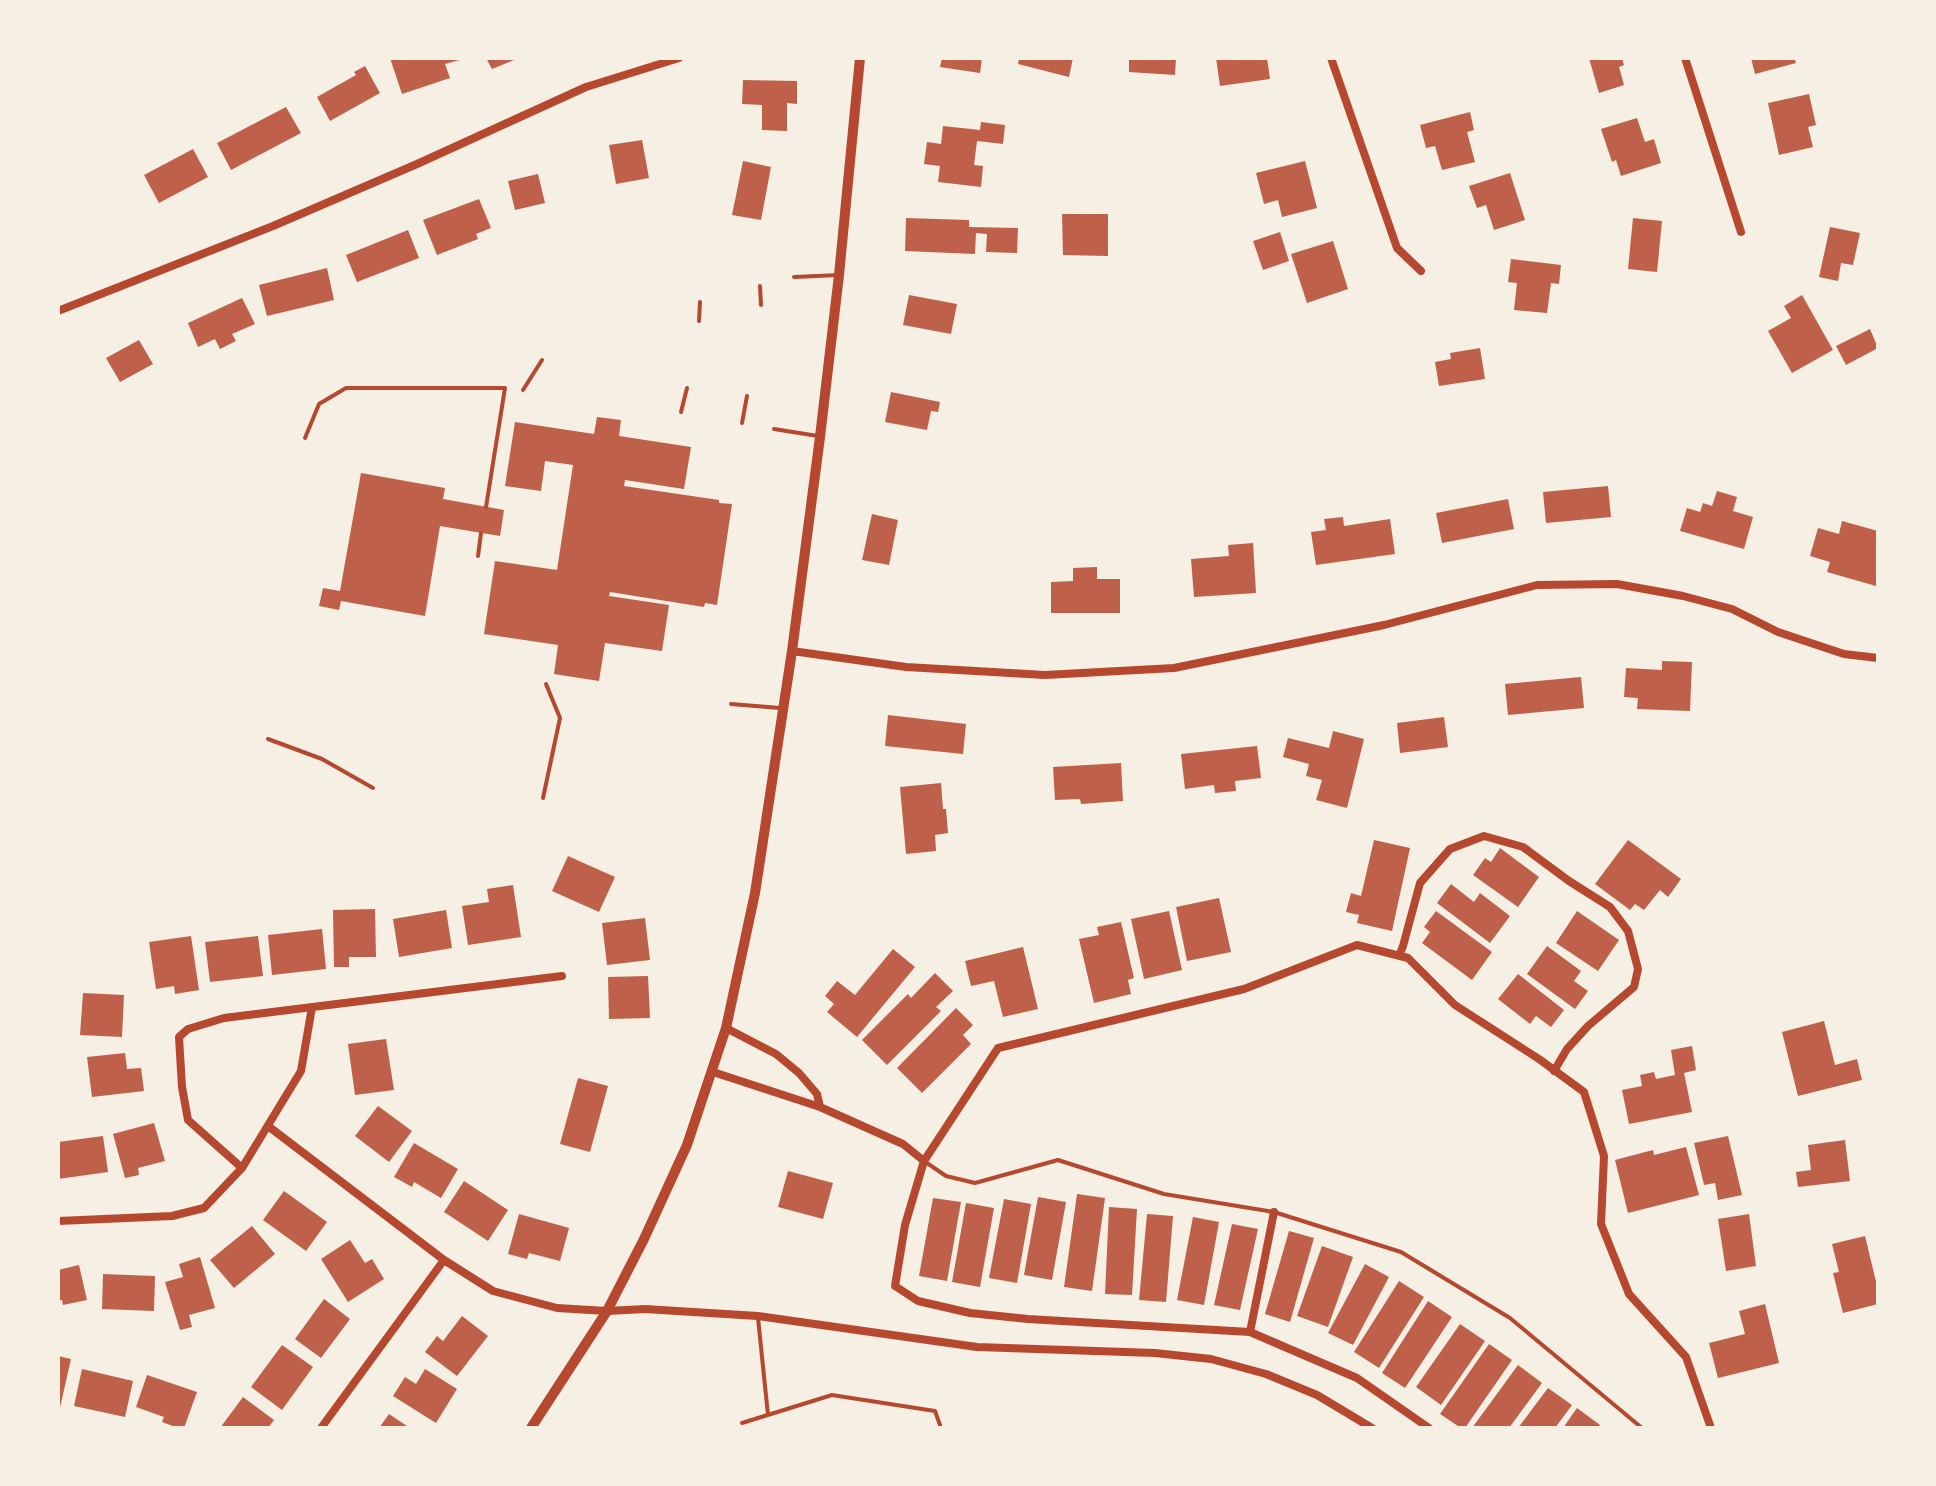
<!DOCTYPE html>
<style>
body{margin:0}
#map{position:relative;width:1936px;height:1486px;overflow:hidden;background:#f6efe4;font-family:"Golos Text",sans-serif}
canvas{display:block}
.frame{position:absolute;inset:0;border:60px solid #f6efe4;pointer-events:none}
</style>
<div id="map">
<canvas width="1936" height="1486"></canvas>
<div class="frame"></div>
</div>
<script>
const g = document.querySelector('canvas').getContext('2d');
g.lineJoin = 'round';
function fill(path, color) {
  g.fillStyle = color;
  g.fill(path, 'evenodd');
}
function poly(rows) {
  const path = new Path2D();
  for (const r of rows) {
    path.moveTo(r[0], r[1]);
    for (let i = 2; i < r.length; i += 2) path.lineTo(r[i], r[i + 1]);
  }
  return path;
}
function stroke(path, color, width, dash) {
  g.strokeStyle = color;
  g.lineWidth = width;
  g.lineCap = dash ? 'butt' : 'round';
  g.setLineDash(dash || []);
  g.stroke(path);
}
const building = poly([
 [390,58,463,58,463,59,445,64,450,78,402,94],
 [486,58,519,58,492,69],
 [942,58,982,58,980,73,940,67],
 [1019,58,1073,58,1069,77,1018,64],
 [1129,58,1176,58,1175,75,1129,72],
 [1216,58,1267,58,1270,79,1220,86],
 [1589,58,1622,58,1624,65,1619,67,1624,85,1599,93],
 [1751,58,1794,58,1796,63,1755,74],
 [365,66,380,93,330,121,317,97,356,75,354,72],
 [743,80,797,81,797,104,787,103,787,131,762,130,762,105,742,104],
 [1809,94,1816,125,1808,127,1813,147,1779,155,1768,103],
 [286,107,301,133,231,170,217,143],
 [1470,112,1474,130,1467,132,1475,162,1442,170,1435,146,1426,148,1420,125],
 [1637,118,1645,142,1654,139,1661,163,1621,176,1616,160,1612,162,1601,129],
 [981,122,1005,125,1003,144,977,141,974,165,983,166,981,187,938,182,940,166,924,164,927,142,941,144,943,126,980,130],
 [642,140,649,178,616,184,609,145],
 [193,149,208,177,159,203,144,175],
 [743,161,771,167,761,220,732,215],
 [1305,161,1317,208,1282,217,1278,200,1264,204,1256,173],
 [1510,173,1525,220,1494,230,1486,205,1477,208,1469,186],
 [538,174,545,203,515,210,508,181],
 [479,199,491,228,476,234,478,239,437,255,423,220],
 [1062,214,1108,214,1108,256,1063,255],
 [906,218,969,220,969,227,1018,228,1017,253,986,252,987,234,976,233,975,254,905,251],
 [1633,218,1662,221,1657,272,1628,269],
 [1830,227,1860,233,1853,265,1841,263,1838,281,1819,277],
 [408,230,419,258,357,282,346,255],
 [1280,232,1289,261,1263,270,1253,241],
 [1333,241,1348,289,1307,303,1291,254],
 [1511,259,1561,265,1559,284,1551,283,1547,313,1514,310,1517,283,1508,282],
 [327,268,334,300,267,316,259,285],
 [909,295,957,304,951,334,903,325],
 [1802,295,1833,350,1792,373,1768,331,1791,318,1784,306],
 [242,298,255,324,232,334,236,341,220,349,215,339,198,347,188,323],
 [1870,329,1878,348,1846,365,1836,346],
 [139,340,153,364,120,382,106,358],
 [1480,348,1485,379,1439,386,1435,362,1451,359,1450,353],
 [891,392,940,402,938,412,931,411,927,430,885,422],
 [597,417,621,420,619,436,691,447,684,489,625,480,624,486,719,500,719,503,732,504,717,605,705,603,704,607,610,592,609,596,669,605,662,651,605,643,599,681,554,674,558,645,484,634,495,561,557,570,573,465,545,461,541,491,505,486,515,422,594,434],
 [361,473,445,488,443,499,504,510,500,536,440,526,425,616,341,601,339,610,319,606,323,588,340,591],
 [1608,486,1611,517,1546,523,1543,492],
 [1717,491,1737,497,1733,511,1753,517,1744,549,1680,531,1687,508,1700,512,1703,503,1712,506],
 [1508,499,1514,529,1442,543,1436,513],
 [872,514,898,520,889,565,862,560],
 [1343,517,1344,526,1390,519,1395,554,1316,565,1311,532,1326,530,1324,519],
 [1842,521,1878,531,1878,580,1876,586,1827,572,1830,562,1810,556,1818,528,1839,534],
 [1253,543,1256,593,1194,597,1191,559,1229,556,1228,545],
 [1097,567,1097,579,1120,579,1120,613,1051,613,1051,582,1073,581,1073,568],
 [1662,661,1692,662,1690,711,1637,709,1638,698,1624,697,1626,668,1662,670],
 [1581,677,1584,708,1508,715,1505,684],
 [888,715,966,724,963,754,885,746],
 [1444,717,1448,747,1400,753,1397,723],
 [1333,731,1364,739,1347,808,1316,800,1322,780,1306,776,1309,764,1283,757,1288,738,1329,748],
 [1257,746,1261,778,1235,781,1236,791,1215,793,1214,785,1185,789,1181,754],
 [1121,763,1123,801,1081,804,1080,799,1055,800,1053,767],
 [941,783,943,809,946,809,948,833,935,835,936,851,906,854,900,787],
 [1374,840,1410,848,1392,931,1357,923,1359,915,1346,912,1351,893,1361,896],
 [1628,840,1681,879,1668,897,1660,890,1644,910,1635,904,1630,910,1595,884],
 [1500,848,1539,877,1518,907,1473,875,1485,858,1491,862],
 [568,856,615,877,599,912,552,891],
 [1451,884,1474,902,1480,893,1510,916,1490,943,1437,903],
 [513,885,521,937,468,945,462,906,489,902,487,889],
 [1219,898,1231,952,1187,961,1176,907],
 [375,909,376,957,349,957,349,967,334,967,333,910],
 [446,910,452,948,399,957,393,919],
 [1169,911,1182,970,1144,979,1131,919],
 [1436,911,1492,952,1472,980,1422,943,1430,932,1424,927],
 [1577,911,1619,940,1598,971,1556,943],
 [645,918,650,960,607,965,602,923],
 [1121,922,1134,978,1128,980,1131,994,1094,1003,1079,939,1099,935,1097,927],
 [322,929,326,969,272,975,268,935],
 [191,936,199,990,175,994,174,986,156,989,149,942],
 [258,936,263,976,210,982,205,942],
 [1547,946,1581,971,1574,981,1588,991,1575,1009,1527,974],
 [1023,947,1038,1009,1003,1017,994,981,971,986,965,961],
 [893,949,915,967,857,1037,827,1012,834,1004,825,996,837,981,855,995],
 [935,973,953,991,936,1007,941,1011,887,1065,862,1040,908,994,911,998],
 [1518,974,1564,1010,1551,1027,1536,1016,1530,1024,1498,999],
 [648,976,650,1018,609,1019,608,977],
 [83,993,124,995,122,1037,80,1035],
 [956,1008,973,1025,963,1035,971,1044,922,1093,897,1068],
 [1824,1021,1835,1065,1857,1059,1862,1080,1798,1096,1782,1032],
 [386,1039,394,1090,355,1095,348,1044],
 [1692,1046,1696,1070,1684,1073,1692,1112,1629,1124,1622,1090,1642,1086,1640,1075,1654,1072,1656,1079,1675,1075,1671,1050],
 [125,1053,127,1069,141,1068,144,1091,92,1097,87,1057],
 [578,1078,608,1086,590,1152,560,1144],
 [378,1106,412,1131,389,1162,355,1136],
 [154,1123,165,1161,138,1168,139,1175,125,1178,113,1134],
 [103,1136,108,1172,58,1179,58,1142],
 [1728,1136,1742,1195,1718,1200,1715,1183,1704,1185,1694,1143],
 [1845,1140,1850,1181,1798,1187,1796,1172,1811,1170,1808,1145],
 [414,1143,458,1169,441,1198,414,1182,412,1187,394,1177],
 [1686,1147,1699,1195,1628,1213,1615,1160,1653,1150,1654,1155],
 [788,1171,833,1183,823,1219,778,1207],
 [464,1181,508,1210,488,1241,444,1212],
 [284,1191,327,1222,306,1251,263,1220],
 [1077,1194,1105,1198,1092,1291,1064,1287],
 [1038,1197,1066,1202,1052,1280,1024,1275],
 [933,1198,961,1202,947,1281,919,1276],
 [1004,1199,1031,1204,1017,1283,989,1278],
 [966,1203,994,1208,980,1287,952,1282],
 [1109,1207,1137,1209,1132,1295,1105,1294],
 [519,1214,569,1228,560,1261,529,1253,527,1259,508,1254],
 [1147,1214,1173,1216,1166,1302,1139,1300],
 [1749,1214,1756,1266,1726,1271,1718,1219],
 [1193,1217,1219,1222,1204,1305,1177,1300],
 [1232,1224,1258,1229,1240,1310,1214,1305],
 [252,1226,275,1254,234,1288,210,1260],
 [1289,1231,1314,1238,1290,1322,1265,1314],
 [1865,1236,1878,1290,1878,1304,1843,1313,1833,1273,1839,1272,1832,1244],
 [350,1240,365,1263,372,1259,384,1279,348,1302,321,1259],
 [1322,1246,1353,1257,1328,1327,1297,1316],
 [200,1257,215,1308,189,1315,192,1327,180,1330,165,1282,183,1277,179,1264],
 [1365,1264,1389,1277,1353,1345,1328,1333],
 [79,1265,87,1300,63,1305,62,1300,58,1301,58,1270],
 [103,1274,155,1276,154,1311,102,1309],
 [1399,1281,1424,1297,1379,1368,1354,1352],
 [324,1299,350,1319,321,1358,295,1339],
 [1428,1301,1452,1317,1405,1388,1382,1373],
 [1765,1304,1779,1363,1718,1378,1709,1343,1745,1334,1739,1311],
 [462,1316,488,1336,457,1376,425,1352,437,1336,443,1341],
 [1460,1324,1485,1341,1441,1405,1416,1387],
 [1489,1344,1512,1360,1465,1428,1461,1428,1440,1414],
 [282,1345,313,1367,282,1410,251,1387],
 [58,1356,71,1359,59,1412,58,1412],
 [1518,1365,1542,1383,1509,1428,1472,1428],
 [82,1369,133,1381,125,1417,74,1406],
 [425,1369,457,1389,436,1423,393,1396,405,1377,416,1384],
 [147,1375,197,1392,184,1428,178,1428,162,1422,164,1417,136,1407],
 [1548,1388,1572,1405,1555,1428,1518,1428],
 [243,1397,274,1420,268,1428,220,1428],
 [1577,1408,1600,1425,1598,1428,1563,1428],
 [389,1414,410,1428,379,1428]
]);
const service = poly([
 [794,277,839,275],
 [760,286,761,305],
 [699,321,700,302],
 [523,390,542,360],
 [681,412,687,388],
 [742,423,747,396],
 [774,429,818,436],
 [305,438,319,404,346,388,505,388,486,507],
 [478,556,481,533],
 [731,704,780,708],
 [268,739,322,759,373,788],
 [543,798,560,718,546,684],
 [924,1161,946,1176,975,1183,1058,1160,1164,1194,1274,1212,1401,1252,1510,1318,1642,1428],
 [758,1318,768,1415],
 [742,1423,832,1395,935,1411,941,1428]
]);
const minor = poly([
 [1331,58,1397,248,1421,271],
 [1685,58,1741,232],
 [58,311,273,226,417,164,586,87,679,58],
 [792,651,906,667,1045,675,1174,668,1384,625,1537,585,1617,584,1683,596,1732,609,1778,632,1844,654,1878,658],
 [1399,956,1403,946,1420,883,1450,849,1484,836,1523,847,1569,881,1610,907,1628,931,1638,969,1634,987,1588,1026,1567,1049,1554,1071],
 [726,1028,776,1054,799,1073,817,1094,820,1107,903,1144,924,1161],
 [713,1072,820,1107],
 [268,1126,444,1260,493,1291,557,1308,607,1311,645,1309,758,1316,977,1347,1155,1353,1211,1359,1266,1374,1317,1395,1372,1428],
 [242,1168,188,1120,182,1087,179,1037,188,1029,224,1018,562,976],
 [58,1221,172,1216,204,1208,242,1168,301,1071,312,1007],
 [1250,1332,1274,1212],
 [321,1428,444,1260],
 [1429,1428,1357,1378,1250,1332,1028,1319,970,1313,918,1301,895,1286,905,1225,924,1161,998,1048,1244,989,1357,945,1408,958,1455,1005,1539,1059,1584,1092,1604,1156,1601,1224,1629,1294,1686,1357,1711,1428]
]);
const tertiary = poly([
 [531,1428,607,1311,644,1239,687,1145,726,1028,755,893,792,651,820,437,839,275,860,58]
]);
fill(building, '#bf614a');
stroke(service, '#b5482f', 4);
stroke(minor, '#b5482f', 8);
stroke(tertiary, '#b5482f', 10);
</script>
